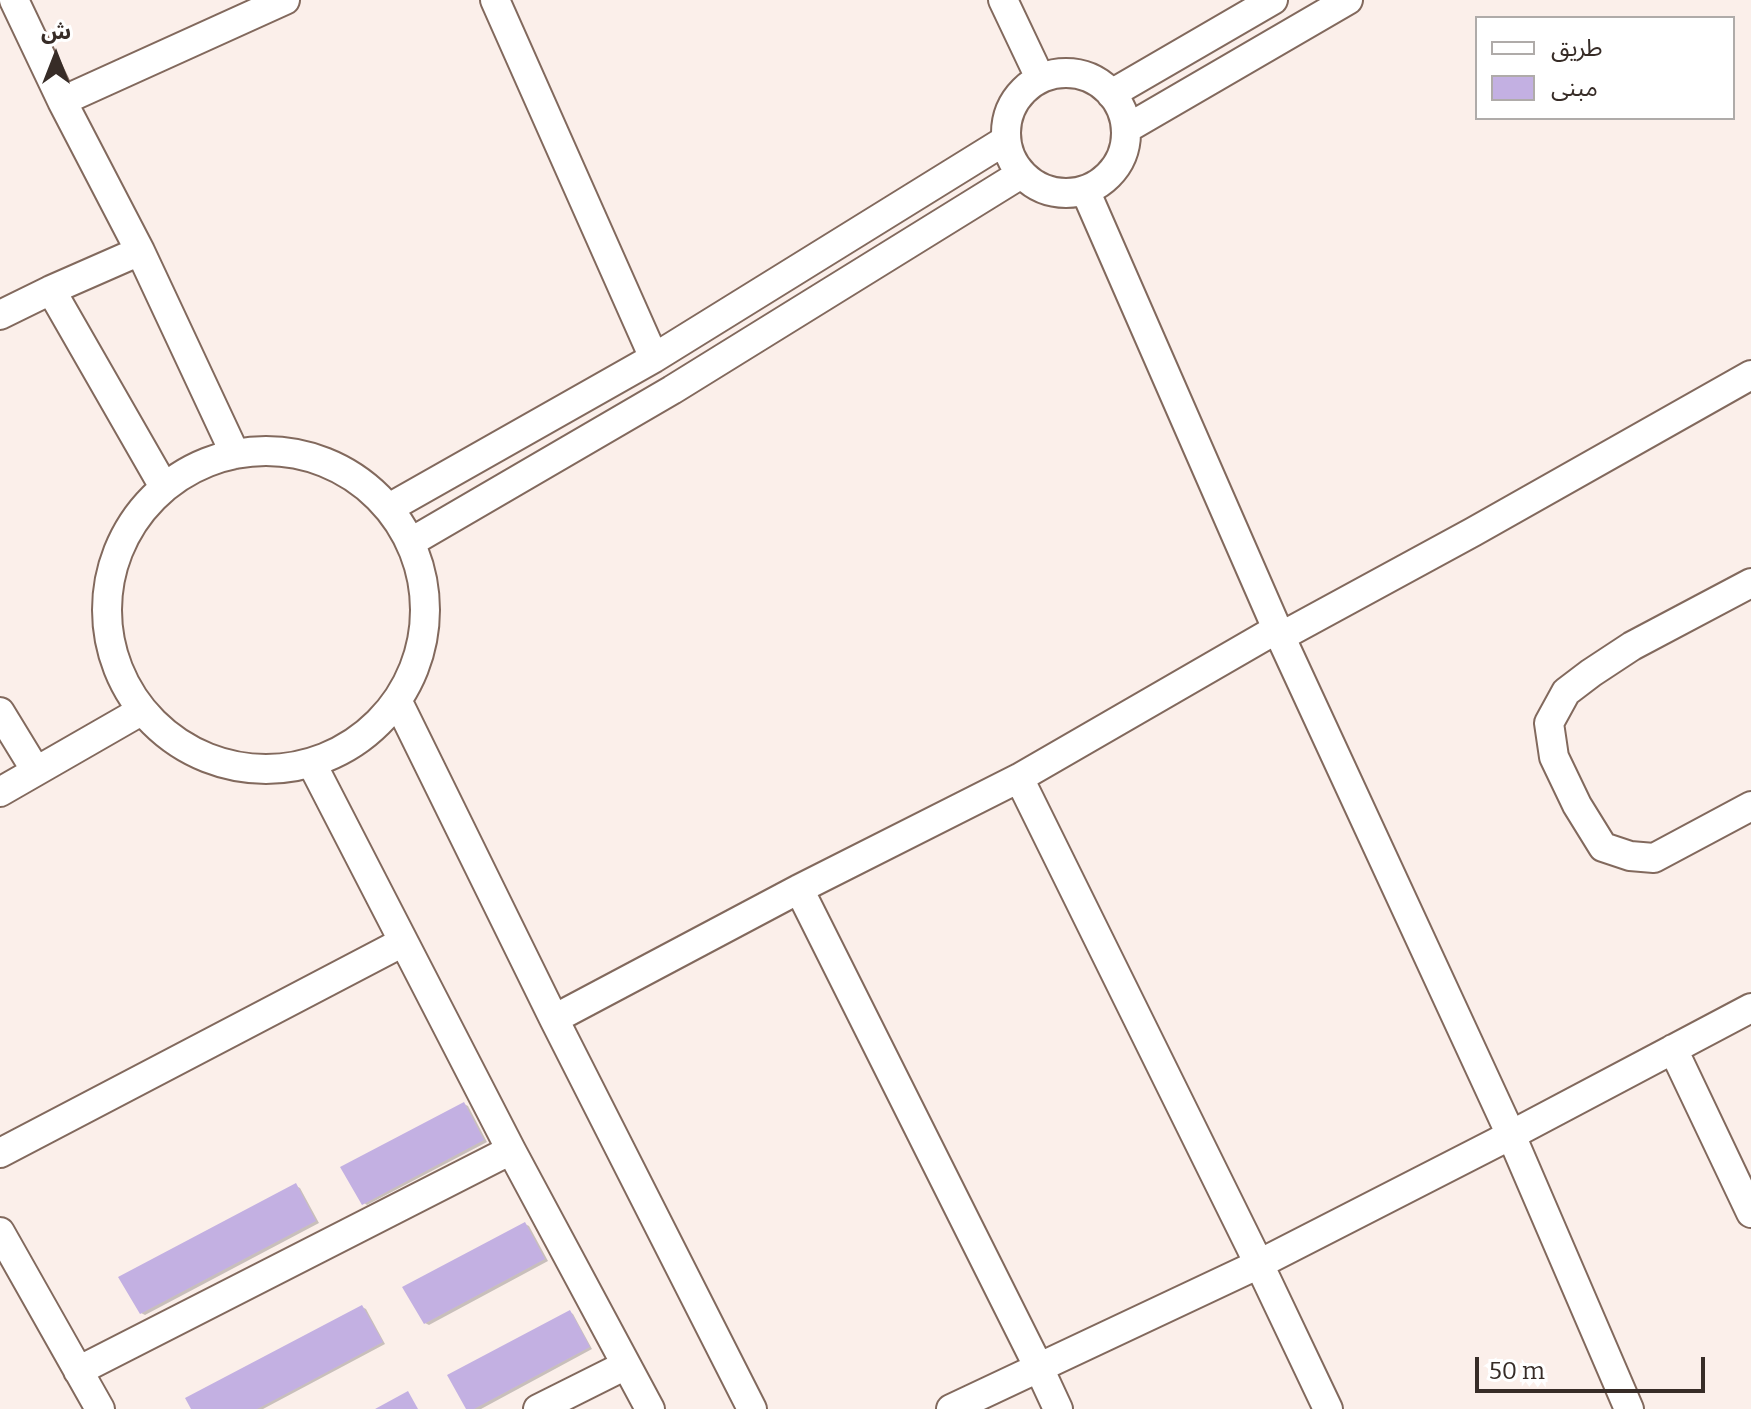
<!DOCTYPE html>
<meta charset="utf-8">
<style>
body{margin:0}
#map{position:relative;width:1751px;height:1409px;overflow:hidden;background:#fbefea;font-family:Bitter,"Noto Sans Arabic",serif}
canvas{display:block}
.legend{position:absolute;left:1475px;top:16px;width:260px;height:104px;box-sizing:border-box;background:#fff;border:2px solid #afaba9;margin:0;padding:10px 14px;list-style:none;font-size:24px;color:#372c27}
.legend li{display:flex;align-items:center;gap:16px;height:40px}
.legend b{width:40px;border:2px solid #afaba9}
.north{position:absolute;left:16px;top:16px;width:80px;height:80px;-webkit-text-stroke:6px #fff;paint-order:stroke;rotate:0deg;font-size:22px;font-weight:700;line-height:32px;text-align:center;color:#372c27}
.north::after{content:'';display:block;margin:auto;width:28px;height:36px;background:#372c27;clip-path:polygon(50% 0,100% 100%,50% 72%,0 100%)}
.scale{position:absolute;left:1475px;top:1357px;width:230px;height:36px;box-sizing:border-box;border:4px solid #372c27;border-top:0;padding-left:10px;font-size:24px;line-height:28px;white-space:nowrap;color:#372c27;-webkit-text-stroke:6px #fff;paint-order:stroke}
</style>
<div id="map">
<canvas width="1751" height="1409"></canvas>
<ul class="legend">
<li><b style="height:10px;background:#fff"></b>طريق</li>
<li><b style="height:22px;background:#c3b0e2"></b>مبنى</li>
</ul>
<div class="north">ش</div>
<div class="scale">50 m</div>
</div>
<script>
const g = document.querySelector('canvas').getContext('2d');
g.lineJoin = 'round';
function fill(path, color) {
  g.fillStyle = color;
  g.fill(path, 'evenodd');
}
function poly(rows) {
  const path = new Path2D();
  for (const r of rows) {
    if (r.length === 3) {
      path.moveTo(r[0] + r[2], r[1]);
      path.arc(r[0], r[1], r[2], 0, 2 * Math.PI);
      continue;
    }
    path.moveTo(r[0], r[1]);
    for (let i = 2; i < r.length; i += 2) path.lineTo(r[i], r[i + 1]);
  }
  return path;
}
function stroke(path, color, width, dash) {
  g.strokeStyle = color;
  g.lineWidth = width;
  g.lineCap = dash ? 'butt' : 'round';
  g.setLineDash(dash || []);
  g.stroke(path);
}
const shadow = poly([
 [464,1104,468,1106,487,1142,367,1205,364,1203],
 [296,1186,300,1188,319,1223,145,1315,141,1313],
 [525,1224,529,1226,548,1261,429,1325,425,1323],
 [362,1307,366,1309,385,1344,263,1409,193,1409],
 [570,1312,573,1314,592,1349,481,1409,468,1409]
]);
const building = poly([
 [464,1102,484,1140,362,1205,340,1167],
 [296,1183,316,1221,140,1314,118,1277],
 [525,1222,545,1259,424,1324,402,1287],
 [362,1305,383,1342,301,1386,257,1409,191,1409,185,1398],
 [570,1310,590,1347,474,1409,466,1409,447,1375],
 [408,1391,418,1409,375,1409]
]);
const street = poly([
 [14,0,62,101,140,251,235,454],
 [495,0,654,358],
 [1003,0,1040,78],
 [1066,133,60],
 [1111,94,1273,0],
 [62,101,285,0],
 [1126,129,1348,0],
 [1085,190,1277,629,1511,1135,1629,1409],
 [51,290,164,487],
 [0,315,51,290,140,251],
 [266,610,159],
 [389,508,654,358,1006,140],
 [411,542,672,390,1021,174],
 [1751,583,1632,646,1591,673,1566,692,1549,723,1554,757,1577,805,1603,847,1630,856,1654,858,1751,806],
 [1280,637,1473,532,1751,375],
 [398,702,554,1019,752,1409],
 [0,712,36,771],
 [312,764,511,1150,650,1409],
 [1019,778,1259,1264,1328,1409],
 [0,792,141,711],
 [799,889,1039,1368,1058,1409],
 [554,1019,799,889,1019,778,1277,629],
 [1673,1049,1751,1213],
 [0,1153,403,942],
 [0,1232,100,1409],
 [78,1371,511,1150],
 [538,1409,626,1365],
 [951,1409,1259,1264,1511,1135,1751,1008]
]);
fill(shadow, '#0003');
fill(building, '#c3b0e2');
stroke(street, '#82695d', 32);
stroke(street, '#fff', 28);
</script>
